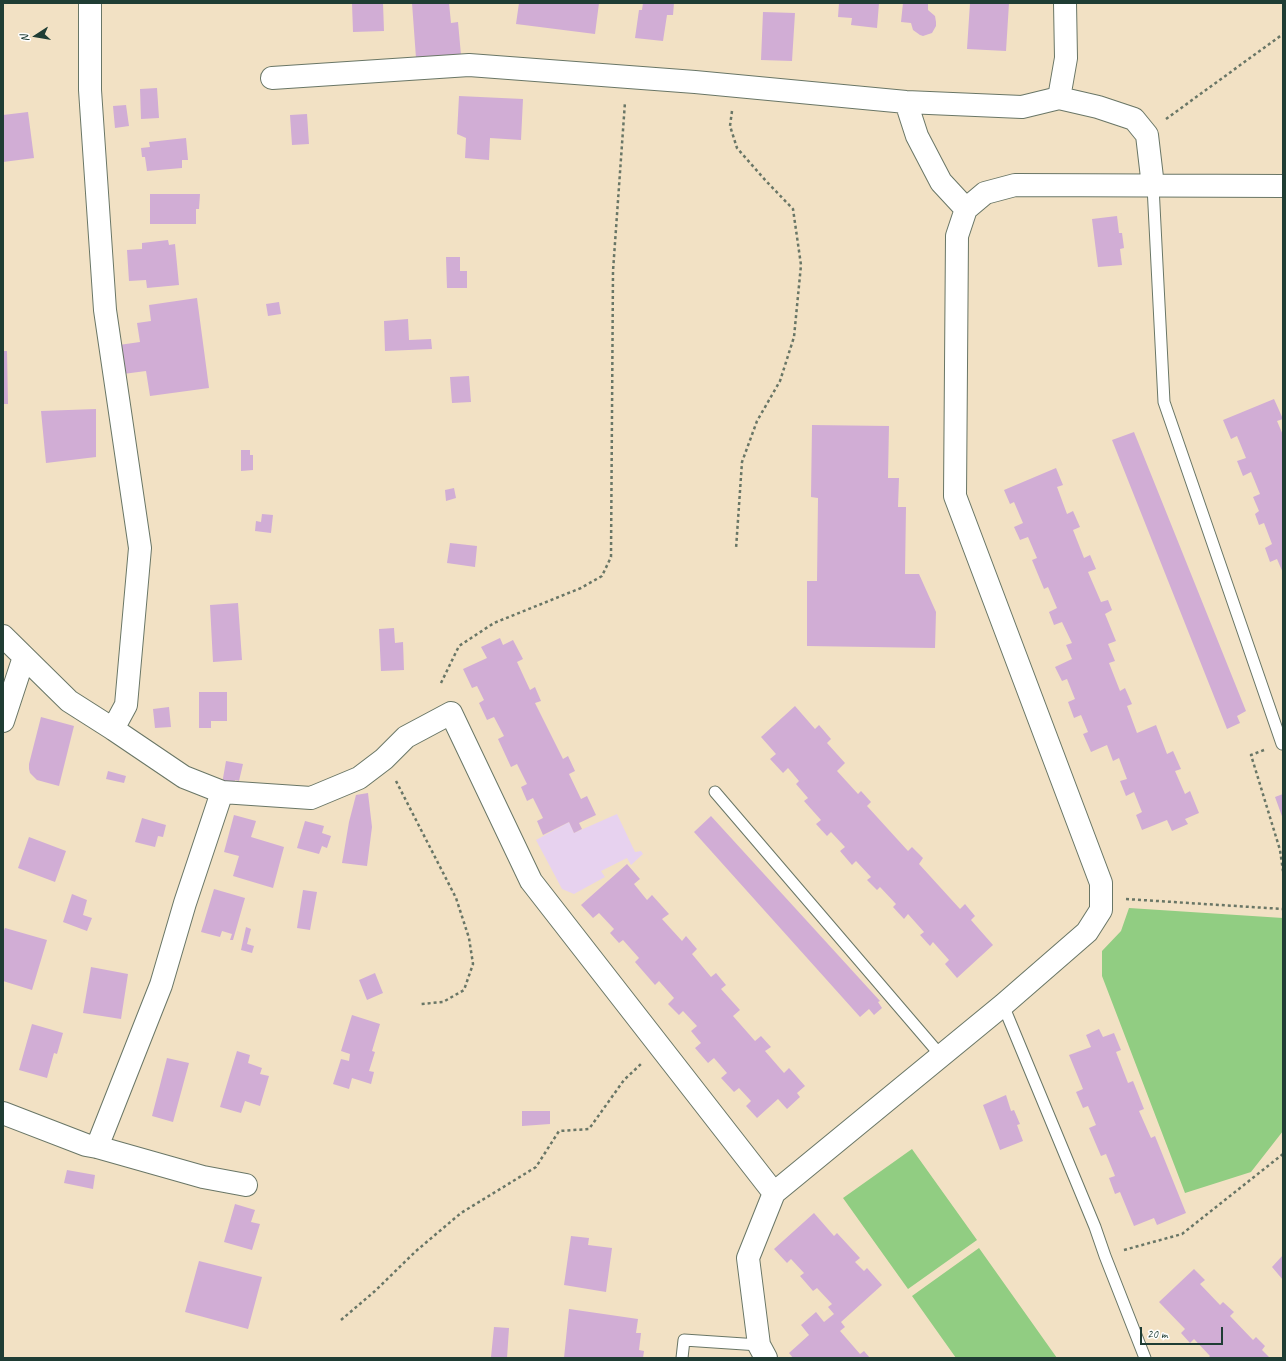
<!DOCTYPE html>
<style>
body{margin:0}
#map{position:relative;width:1286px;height:1361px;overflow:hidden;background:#f2e1c4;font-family:Caveat,sans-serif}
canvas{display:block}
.frame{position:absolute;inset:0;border:4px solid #1f3d34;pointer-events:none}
.north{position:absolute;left:16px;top:16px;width:40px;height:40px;-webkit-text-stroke:3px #fff;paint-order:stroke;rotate:258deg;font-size:11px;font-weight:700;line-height:16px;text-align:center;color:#1f3d34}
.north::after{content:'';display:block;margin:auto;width:14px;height:18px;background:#1f3d34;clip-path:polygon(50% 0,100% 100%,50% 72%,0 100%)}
.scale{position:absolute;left:1140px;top:1327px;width:83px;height:18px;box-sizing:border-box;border:2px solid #1f3d34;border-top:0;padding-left:5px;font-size:12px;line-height:14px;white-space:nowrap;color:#1f3d34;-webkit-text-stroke:3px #fff;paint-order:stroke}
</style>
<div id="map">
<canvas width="1286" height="1361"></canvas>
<div class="frame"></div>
<div class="north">N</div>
<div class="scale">20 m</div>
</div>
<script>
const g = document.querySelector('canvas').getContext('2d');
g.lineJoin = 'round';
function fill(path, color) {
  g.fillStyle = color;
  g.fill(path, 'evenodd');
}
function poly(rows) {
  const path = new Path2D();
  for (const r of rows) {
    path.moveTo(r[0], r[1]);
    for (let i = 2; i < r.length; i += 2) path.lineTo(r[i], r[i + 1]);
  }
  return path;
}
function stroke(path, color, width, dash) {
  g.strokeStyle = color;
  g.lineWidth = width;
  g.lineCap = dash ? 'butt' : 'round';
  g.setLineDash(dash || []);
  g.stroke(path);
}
const built = poly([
 [617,814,635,852,641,851,643,854,631,865,627,858,601,871,605,877,574,894,562,889,536,840,569,822,574,833]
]);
const green = poly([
 [1129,908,1283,918,1283,1131,1251,1172,1185,1193,1102,976,1102,951,1121,931],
 [912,1149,977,1240,908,1289,843,1198],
 [979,1248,1057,1358,956,1358,912,1296]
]);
const building = poly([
 [352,3,383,3,384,31,353,32],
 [412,3,449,3,451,23,458,22,461,55,416,58],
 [519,3,599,3,595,34,516,24],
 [643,3,674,3,673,15,667,15,663,41,635,38,639,10,642,10],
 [839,3,879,3,877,28,851,25,852,18,838,17],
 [903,3,928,3,928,10,935,16,936,22,936,26,932,33,923,36,920,35,913,30,911,23,901,22],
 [970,3,1009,3,1006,51,967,49],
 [763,12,795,13,792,61,761,60],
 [157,88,159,118,141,119,140,89],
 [459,96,523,99,521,140,490,138,489,160,465,158,466,138,457,134],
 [126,105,129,126,115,128,113,106],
 [28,112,34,158,3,162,3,115],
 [307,114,309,144,292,145,290,115],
 [186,138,188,160,182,160,182,168,147,171,145,157,142,157,141,148,150,147,149,142],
 [150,194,200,194,199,209,196,209,196,224,150,224],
 [1117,216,1119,233,1122,233,1124,248,1120,249,1122,265,1098,267,1092,219],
 [168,240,169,245,175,244,179,285,147,288,146,280,129,281,127,250,142,249,142,243],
 [446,257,460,257,460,271,467,271,467,288,447,288],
 [197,298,209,388,150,396,146,371,123,374,119,345,140,342,137,323,151,321,149,305],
 [279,302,281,314,268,316,266,304],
 [408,319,409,340,431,339,432,349,385,351,384,321],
 [3,351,7,351,8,404,3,404],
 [469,376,471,402,452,403,450,377],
 [1274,399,1283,419,1277,421,1283,435,1283,573,1277,559,1270,562,1265,548,1272,544,1264,523,1259,525,1255,514,1259,511,1253,497,1260,494,1251,472,1243,476,1237,461,1246,458,1237,436,1231,439,1223,420],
 [96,409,96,457,46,463,41,411],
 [812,425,889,426,888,478,899,478,898,507,906,507,905,574,919,574,936,612,935,648,807,646,807,581,817,581,818,498,811,497],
 [1134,432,1246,711,1237,716,1240,723,1227,729,1112,440],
 [241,450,250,450,250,455,253,455,253,470,241,471],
 [1056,468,1063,485,1057,487,1067,514,1073,511,1080,527,1073,530,1084,558,1090,555,1096,569,1088,572,1101,602,1108,600,1112,610,1105,614,1116,641,1108,644,1115,661,1109,663,1120,691,1125,688,1132,704,1127,706,1137,733,1156,725,1167,754,1173,751,1181,769,1175,771,1185,794,1190,791,1199,813,1185,819,1188,824,1172,831,1167,820,1142,830,1136,815,1142,812,1134,792,1126,796,1120,781,1127,779,1119,758,1113,761,1107,745,1091,752,1083,734,1088,732,1081,715,1074,718,1068,702,1075,699,1067,679,1062,681,1055,667,1072,659,1066,645,1072,643,1062,622,1054,625,1049,612,1057,608,1048,587,1044,589,1032,560,1037,558,1028,537,1020,540,1014,527,1023,523,1014,502,1010,504,1004,490],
 [454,488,456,498,446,501,445,490],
 [262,514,273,515,271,533,255,531,256,521,261,522],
 [450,543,477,546,475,567,447,563],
 [238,603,242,660,213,662,210,605],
 [394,628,395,643,403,642,404,670,381,671,379,629],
 [500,638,503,645,513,640,523,659,517,662,530,690,535,687,541,701,535,703,563,759,568,756,575,771,569,774,581,799,587,796,596,815,579,823,582,829,574,833,569,822,543,835,537,821,543,818,533,798,527,801,521,787,527,784,517,764,511,767,498,739,504,736,494,717,487,720,479,703,484,700,477,686,472,688,463,669,487,658,481,647],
 [199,692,227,692,227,721,211,721,211,728,199,728],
 [795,706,815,729,819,725,831,739,827,743,845,763,837,771,858,794,861,791,871,802,867,806,908,851,912,847,923,858,919,864,960,909,965,904,975,916,971,920,993,945,957,978,945,964,949,960,933,942,930,946,920,935,924,932,908,914,904,919,893,907,896,904,880,887,877,890,867,880,871,877,856,861,852,865,840,851,845,847,831,832,827,836,816,824,821,820,804,801,808,798,796,784,799,781,788,768,783,773,770,759,776,754,761,737],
 [169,707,171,727,155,728,153,709],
 [41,717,74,726,59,786,37,780,30,773,29,769,29,764],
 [226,761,243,764,239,781,235,780,234,787,222,784],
 [108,771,126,776,124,783,106,779],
 [368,793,372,827,367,866,342,863,349,822,356,795],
 [1283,794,1283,819,1275,797],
 [234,815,256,821,251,837,284,847,273,888,233,876,239,856,224,852],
 [711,816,880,1001,878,1002,882,1008,874,1015,869,1009,860,1017,694,832],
 [142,818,166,825,163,837,158,836,155,847,135,842],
 [305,821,324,826,322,833,331,836,327,848,322,846,319,854,297,848],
 [29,837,66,851,55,882,18,868],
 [627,864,640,879,634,884,647,900,652,895,669,914,662,919,682,941,686,936,697,949,692,954,711,977,716,973,726,985,721,989,740,1010,733,1016,755,1041,761,1036,771,1047,765,1051,784,1073,789,1068,805,1086,797,1093,800,1097,787,1109,778,1099,757,1118,746,1106,751,1101,739,1088,734,1092,721,1078,727,1073,714,1058,708,1063,695,1048,701,1043,691,1031,697,1026,683,1011,679,1015,668,1004,674,998,659,981,655,985,635,962,639,958,623,940,619,943,610,933,614,929,599,913,593,918,581,905],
 [214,889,245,898,233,940,230,940,232,934,222,931,220,937,201,932],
 [303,890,317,892,310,930,297,928],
 [72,894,87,900,83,915,92,918,87,931,63,922],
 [246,927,251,929,247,944,254,946,252,953,241,950],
 [5,928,47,940,32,990,3,981,3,933],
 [91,967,128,974,121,1019,83,1013],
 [375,973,383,993,367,1000,359,980],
 [352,1015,380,1024,372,1051,375,1052,369,1071,374,1072,371,1084,352,1078,349,1089,333,1084,341,1059,349,1061,350,1054,341,1051],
 [32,1024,63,1033,57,1054,54,1053,47,1078,19,1070],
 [1099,1029,1103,1037,1114,1033,1121,1050,1116,1052,1128,1083,1133,1081,1144,1109,1139,1111,1151,1138,1155,1136,1186,1213,1157,1225,1154,1218,1134,1226,1120,1192,1115,1194,1109,1178,1115,1176,1106,1154,1101,1156,1089,1128,1096,1125,1088,1106,1083,1108,1076,1092,1083,1089,1069,1055,1091,1047,1086,1035],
 [237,1051,250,1055,248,1063,262,1068,260,1074,269,1076,260,1106,245,1101,241,1113,220,1107],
 [167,1058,189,1063,173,1122,152,1116],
 [1006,1095,1011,1111,1014,1110,1020,1124,1017,1125,1023,1141,1000,1150,983,1105],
 [522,1111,550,1111,550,1124,522,1126],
 [67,1170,95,1175,93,1189,64,1183],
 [235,1204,255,1210,251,1222,260,1224,252,1250,224,1242],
 [814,1213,834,1236,837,1233,860,1258,855,1262,864,1271,867,1268,882,1285,841,1322,845,1327,840,1331,860,1354,864,1351,870,1358,793,1358,789,1353,809,1335,801,1325,816,1312,824,1322,834,1314,828,1307,832,1304,817,1288,813,1291,800,1276,804,1273,791,1259,787,1263,774,1249],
 [571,1236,589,1238,588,1245,612,1248,606,1292,564,1285],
 [1283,1255,1283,1280,1272,1267],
 [199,1261,262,1277,248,1329,185,1312],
 [1194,1269,1205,1280,1200,1284,1220,1305,1223,1302,1234,1312,1230,1316,1253,1340,1256,1337,1265,1346,1262,1350,1270,1358,1208,1358,1210,1356,1194,1339,1190,1343,1181,1333,1185,1329,1159,1302],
 [569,1309,638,1319,636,1333,641,1333,639,1350,644,1351,643,1358,564,1358],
 [494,1327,509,1328,507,1358,491,1357]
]);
const path = poly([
 [732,111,730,126,737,148,766,181,793,209,801,265,794,337,780,381,757,421,742,462,736,549],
 [1166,119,1283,34],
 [441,683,459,646,494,623,581,588,602,576,611,557,613,271,625,102],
 [1264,750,1251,755,1280,850,1283,871],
 [396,781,456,898,469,938,473,964,464,990,443,1002,421,1004],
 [1126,899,1283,909],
 [1124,1250,1182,1234,1283,1154],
 [341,1320,375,1291,416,1251,461,1213,536,1167,559,1131,589,1129,624,1080,642,1063]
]);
const lane = poly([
 [1153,186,1164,402,1282,744],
 [715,792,942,1057],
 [1003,1005,1095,1227,1105,1256,1145,1358],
 [682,1358,684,1340,759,1345]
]);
const street = poly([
 [90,3,90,90,105,310,140,548,126,705,113,729],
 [272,78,469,65,695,82,906,102,1022,107,1059,98,1066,58,1065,3],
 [1059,98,1098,107,1134,119,1147,135,1153,186],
 [906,102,917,136,941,182,966,209],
 [3,636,69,701,113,729,184,777,222,792,311,798,359,778,384,759,406,737,451,713,531,881,774,1193],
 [3,721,24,657],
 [3,1113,86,1145,97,1147,203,1177,246,1185],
 [97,1147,161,985,185,903,222,792],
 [766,1358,759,1345,748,1258,774,1193,1003,1005,1087,932,1101,910,1101,883,955,496,957,236,966,209,985,193,1015,185,1283,186]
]);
fill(built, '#e7d2ef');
fill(green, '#91cd82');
fill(building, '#d1add5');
stroke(lane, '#697666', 13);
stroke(street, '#697666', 24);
stroke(path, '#697666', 2.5, [3, 3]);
stroke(lane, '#fff', 11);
stroke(street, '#fff', 22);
</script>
